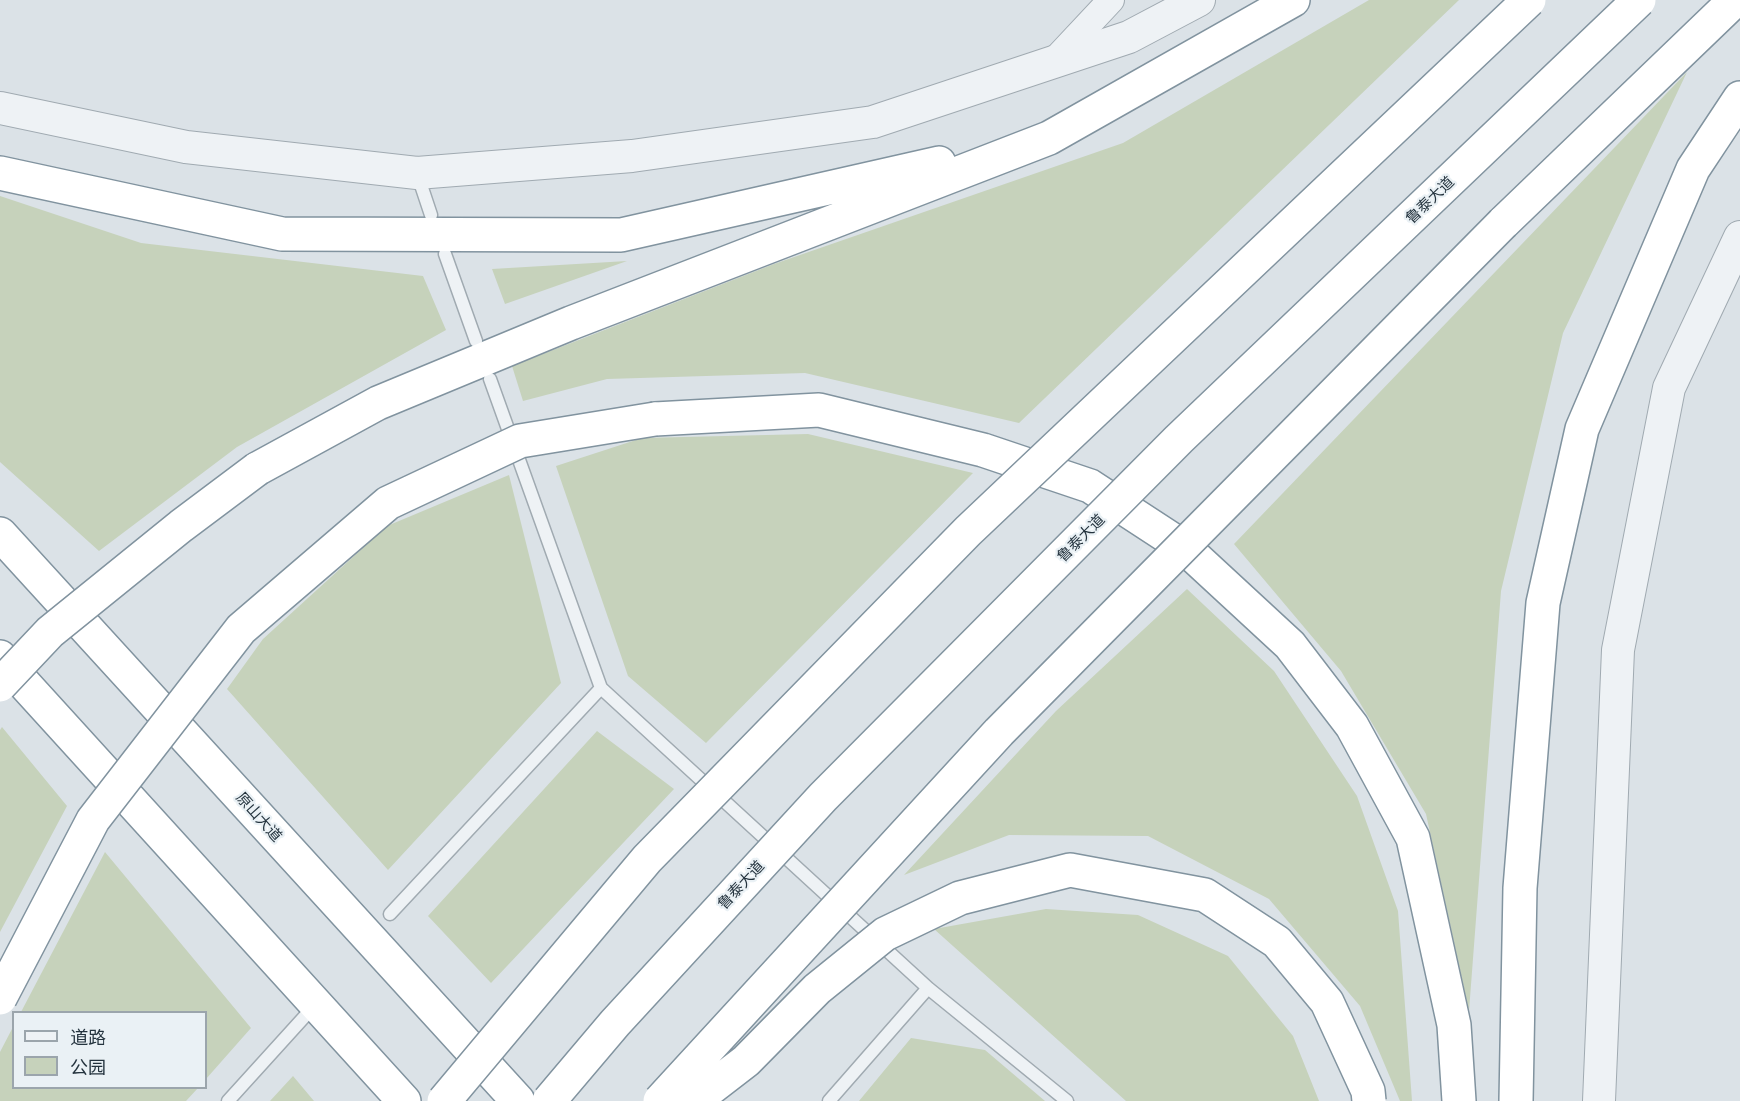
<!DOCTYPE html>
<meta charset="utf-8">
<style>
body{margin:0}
#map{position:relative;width:1740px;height:1101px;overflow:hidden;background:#dbe2e7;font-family:Ubuntu,"Noto Sans SC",sans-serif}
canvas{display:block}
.legend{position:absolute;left:12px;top:1011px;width:195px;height:78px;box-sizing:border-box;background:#eaf1f5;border:2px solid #9ba5ac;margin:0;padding:8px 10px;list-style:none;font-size:18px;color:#24333e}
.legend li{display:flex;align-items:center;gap:12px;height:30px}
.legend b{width:30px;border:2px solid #9ba5ac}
</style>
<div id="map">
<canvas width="1740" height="1101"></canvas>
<ul class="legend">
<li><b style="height:8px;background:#eef2f5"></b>道路</li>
<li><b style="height:16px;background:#c6d2bb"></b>公园</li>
</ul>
</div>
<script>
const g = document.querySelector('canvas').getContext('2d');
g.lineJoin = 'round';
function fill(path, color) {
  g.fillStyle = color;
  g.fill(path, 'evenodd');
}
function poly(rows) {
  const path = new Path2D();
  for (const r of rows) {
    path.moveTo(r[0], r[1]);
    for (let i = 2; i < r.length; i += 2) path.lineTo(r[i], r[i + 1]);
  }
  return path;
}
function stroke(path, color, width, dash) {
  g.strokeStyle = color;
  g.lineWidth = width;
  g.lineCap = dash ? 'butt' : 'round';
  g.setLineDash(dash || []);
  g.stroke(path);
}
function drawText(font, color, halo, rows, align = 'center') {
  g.font = font + ' Ubuntu,"Noto Sans SC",sans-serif';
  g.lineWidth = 4.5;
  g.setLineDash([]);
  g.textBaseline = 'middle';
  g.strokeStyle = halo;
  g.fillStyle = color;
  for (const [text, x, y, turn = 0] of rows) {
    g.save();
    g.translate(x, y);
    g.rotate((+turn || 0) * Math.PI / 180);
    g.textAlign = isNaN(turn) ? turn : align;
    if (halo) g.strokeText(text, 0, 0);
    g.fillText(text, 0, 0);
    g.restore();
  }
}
const green = poly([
 [1369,0,1459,0,1019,423,805,373,607,379,523,401,512,366,774,264,1123,143],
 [1687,72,1563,333,1501,591,1469,1011,1426,814,1341,671,1234,544],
 [0,196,141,243,423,276,446,330,237,447,99,551,0,462],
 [627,261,505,304,492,269],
 [808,434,973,473,706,743,628,676,556,466,642,438],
 [509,475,561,683,388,870,227,689,263,639,387,526],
 [1187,589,1274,671,1357,796,1398,911,1412,1101,1400,1101,1360,1006,1269,899,1148,836,1009,835,904,875,1056,711],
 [2,727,67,806,0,932,0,730],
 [597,731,674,789,491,983,428,916],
 [105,852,251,1028,206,1079,206,1012,21,1012],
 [1046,909,1138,915,1228,956,1293,1036,1319,1101,1126,1101,934,929],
 [13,1027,14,1088,198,1088,186,1101,0,1101,0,1052],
 [911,1038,985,1050,1045,1101,859,1101],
 [293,1076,314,1101,270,1101]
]);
const service = poly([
 [417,173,431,215],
 [445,254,476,341],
 [490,379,601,688],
 [390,914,601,688,928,988,829,1101],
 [928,988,1067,1101],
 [228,1101,306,1015]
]);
const minor = poly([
 [1053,62,1111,0]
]);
const tertiary = poly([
 [0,108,186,147,417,173,632,156,873,122,1129,37,1199,0],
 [1599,1101,1618,650,1669,388,1740,237]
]);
const trunk = poly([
 [0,173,282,234,621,235,939,163],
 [1503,223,1735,0],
 [655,419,819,410,983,450,1090,486,1185,548,1290,645,1352,726,1413,838,1454,1025,1459,1101],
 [257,469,378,403,571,323,1049,138,1293,0],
 [0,534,518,1101],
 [0,657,404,1101],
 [1516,1101,1520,888,1543,603,1582,429,1693,169,1740,98]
]);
const trunkBridge = poly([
 [0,685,50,632,181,526,257,469],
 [0,998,93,820,241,629,388,503,520,441,655,419],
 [444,1101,647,859,968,531,1529,0],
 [549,1101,615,1023,823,797,1179,439,1639,0],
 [660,1101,999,732,1503,223],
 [694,1101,746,1061,817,989,885,934,960,898,1070,870,1205,895,1277,942,1327,1002,1368,1091,1369,1101]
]);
const streetNames = [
 ["鲁泰大道",1430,200,-44],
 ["鲁泰大道",1081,538,-45],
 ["原山大道",259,817,48],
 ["鲁泰大道",741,885,-47]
];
fill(green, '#c6d2bb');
stroke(service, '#a0aab1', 15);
stroke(minor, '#a0aab1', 28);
stroke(tertiary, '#a0aab1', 34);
stroke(trunk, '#81939f', 36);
stroke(service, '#eef2f5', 12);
stroke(minor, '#eef2f5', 26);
stroke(tertiary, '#eef2f5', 32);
stroke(trunk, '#fff', 33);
stroke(trunkBridge, '#81939f', 36, []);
stroke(trunkBridge, '#fff', 33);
drawText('15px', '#24333e', '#eaf1f5', streetNames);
</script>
